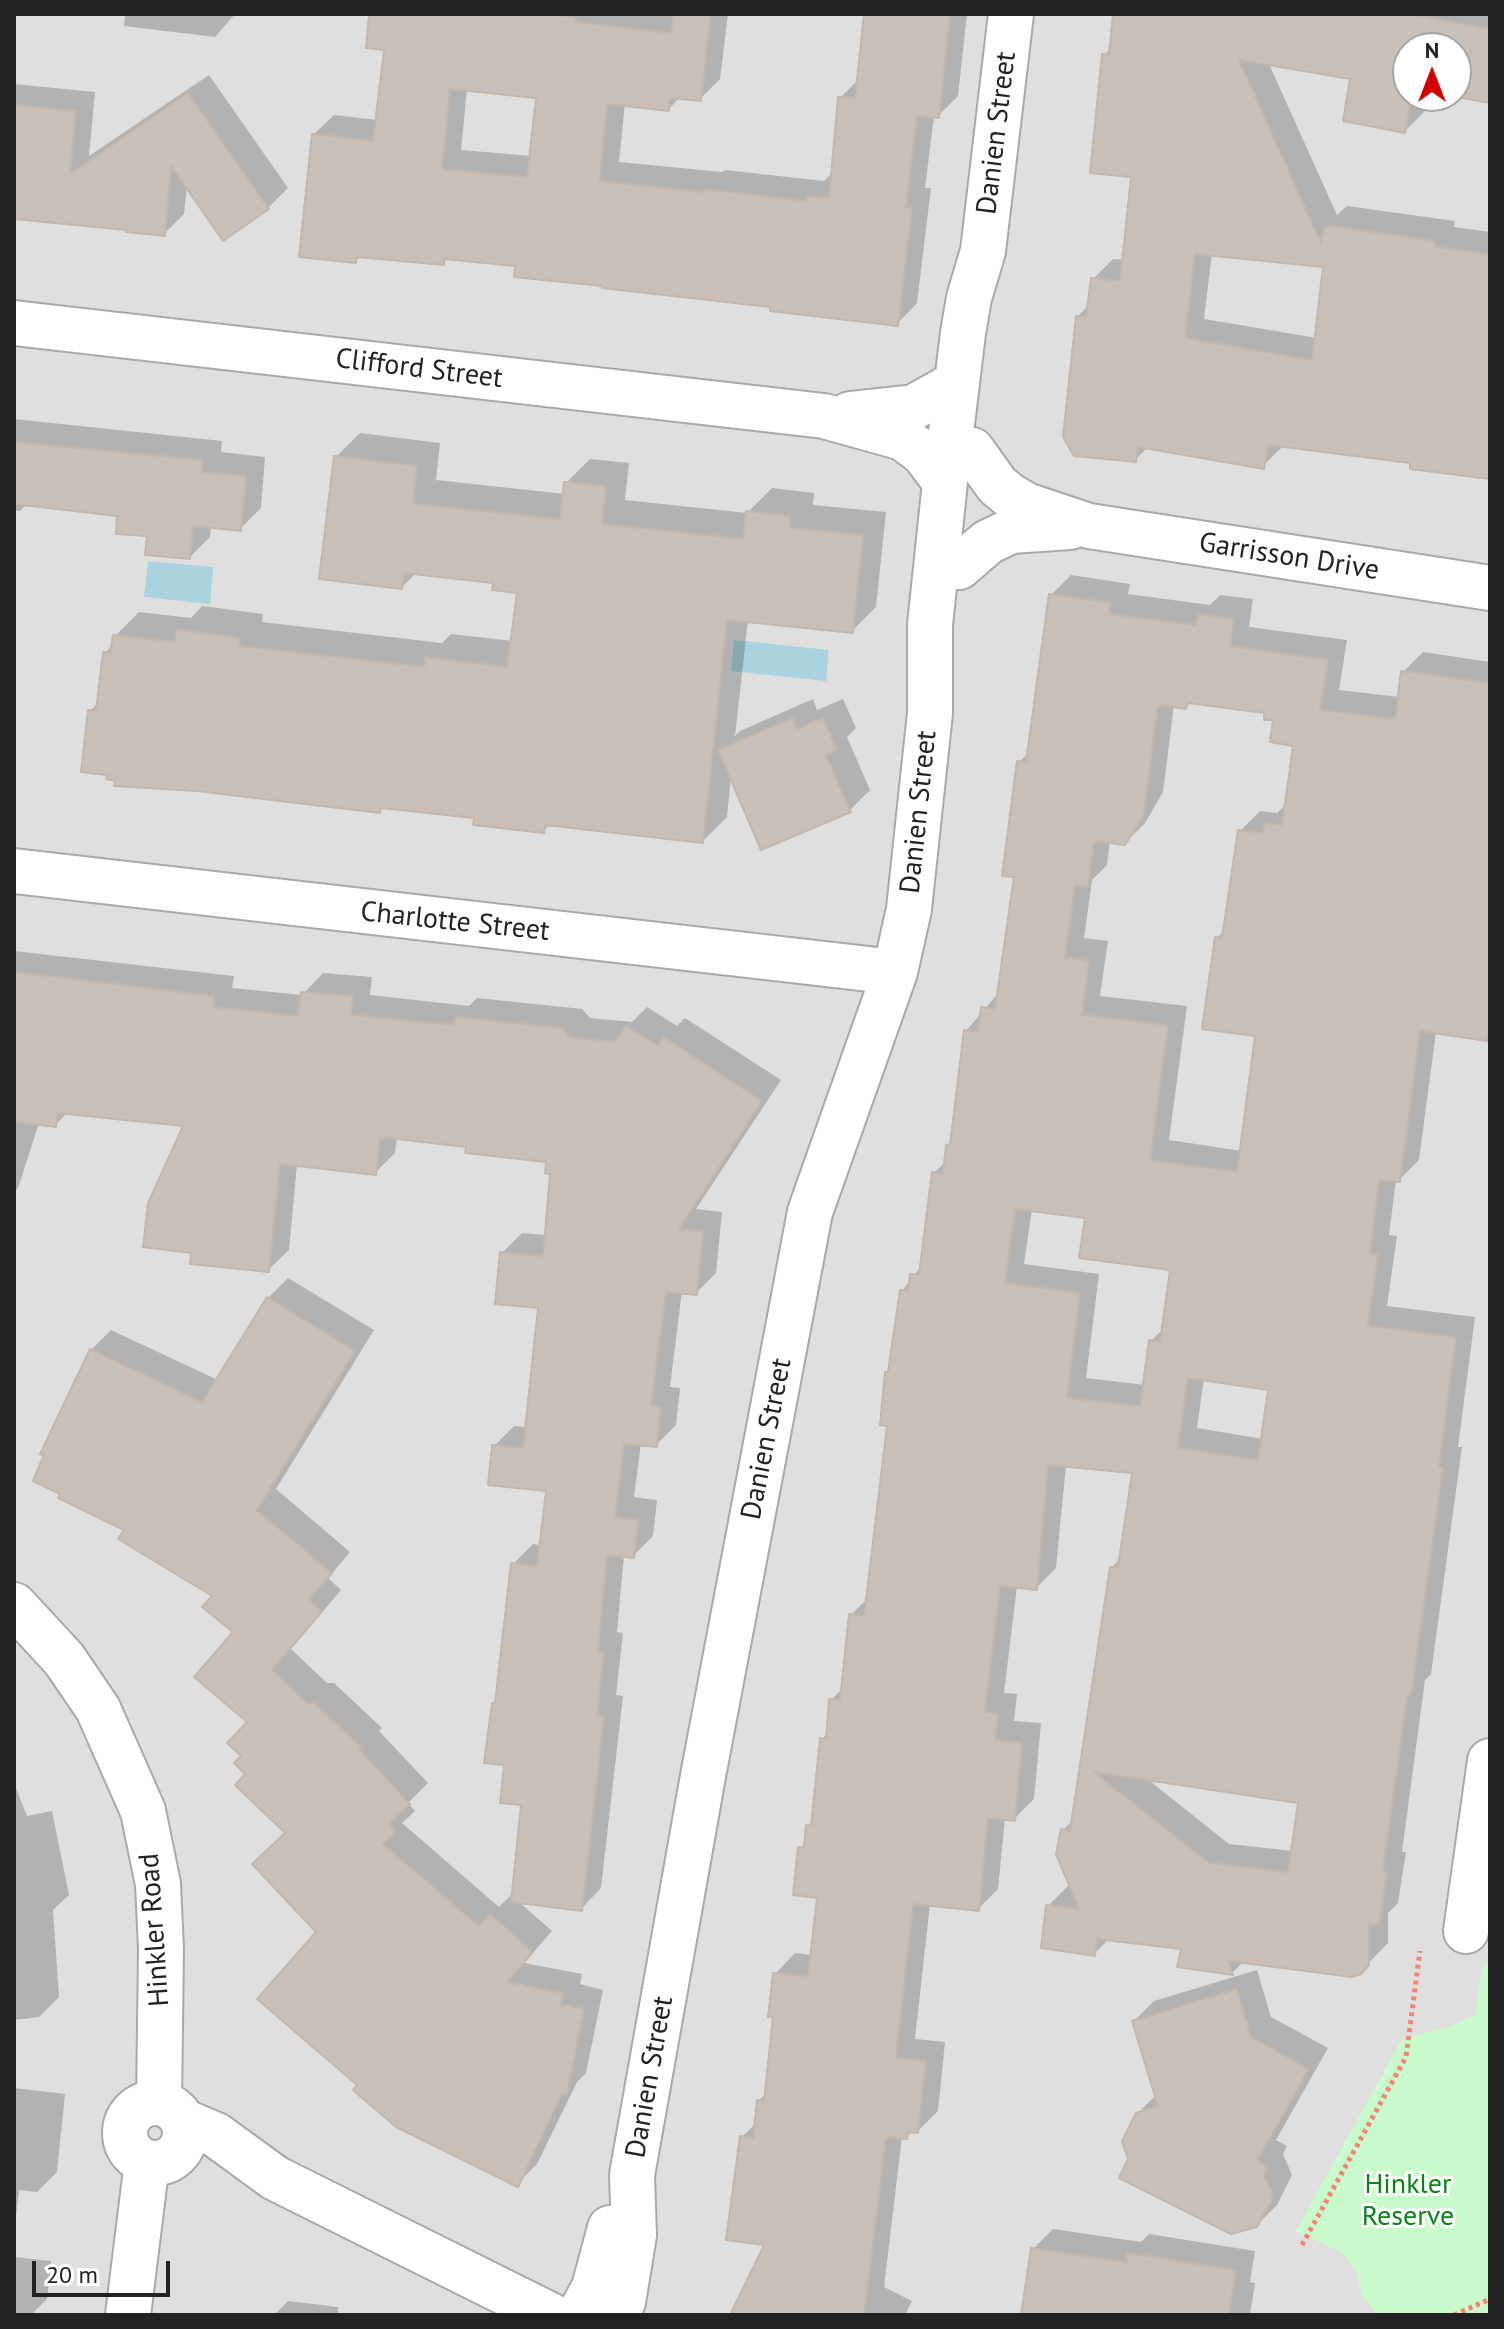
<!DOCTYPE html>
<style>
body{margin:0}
#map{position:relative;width:1504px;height:2329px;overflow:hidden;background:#f2efe9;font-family:"PT Sans",sans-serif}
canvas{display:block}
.frame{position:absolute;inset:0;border:16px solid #222;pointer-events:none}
.north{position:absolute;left:1392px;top:32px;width:80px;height:80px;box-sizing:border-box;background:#fff;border:2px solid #a7a7a7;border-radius:50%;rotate:0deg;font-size:22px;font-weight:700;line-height:32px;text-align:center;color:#222}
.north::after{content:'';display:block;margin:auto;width:28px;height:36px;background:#d40000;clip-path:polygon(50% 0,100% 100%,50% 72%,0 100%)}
.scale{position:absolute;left:32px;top:2261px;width:138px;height:36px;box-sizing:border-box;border:4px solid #222;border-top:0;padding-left:10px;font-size:24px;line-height:28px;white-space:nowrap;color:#222;-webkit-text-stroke:6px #fff;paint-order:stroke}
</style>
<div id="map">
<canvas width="1504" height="2329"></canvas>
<div class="frame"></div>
<div class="north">N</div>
<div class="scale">20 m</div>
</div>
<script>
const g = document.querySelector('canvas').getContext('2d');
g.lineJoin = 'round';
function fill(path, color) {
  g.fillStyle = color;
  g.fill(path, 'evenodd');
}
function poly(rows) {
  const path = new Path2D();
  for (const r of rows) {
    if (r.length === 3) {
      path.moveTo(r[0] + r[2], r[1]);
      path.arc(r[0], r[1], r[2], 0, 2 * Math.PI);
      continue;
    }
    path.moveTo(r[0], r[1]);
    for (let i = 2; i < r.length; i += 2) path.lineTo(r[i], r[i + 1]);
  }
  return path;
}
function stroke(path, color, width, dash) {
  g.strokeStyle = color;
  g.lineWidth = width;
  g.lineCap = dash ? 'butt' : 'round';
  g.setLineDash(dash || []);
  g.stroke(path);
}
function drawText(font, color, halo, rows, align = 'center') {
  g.font = font + ' "PT Sans",sans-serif';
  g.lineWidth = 6;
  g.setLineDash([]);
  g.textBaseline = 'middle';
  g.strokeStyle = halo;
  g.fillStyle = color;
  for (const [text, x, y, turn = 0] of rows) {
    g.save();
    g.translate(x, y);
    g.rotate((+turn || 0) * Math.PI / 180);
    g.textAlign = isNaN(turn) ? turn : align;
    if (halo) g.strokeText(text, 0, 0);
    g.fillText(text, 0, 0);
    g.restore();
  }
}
const residential = poly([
 [14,14,1490,14,1490,2315,14,2315],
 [1408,48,1456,48,1456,96,1408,96]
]);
const park = poly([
 [1490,1963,1490,2315,1377,2315,1362,2295,1356,2271,1343,2253,1296,2231,1402,2039,1449,2027,1475,2015,1482,1967]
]);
const water = poly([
 [148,561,213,567,210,604,144,597],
 [734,640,829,650,826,681,731,671]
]);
const shadow = poly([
 [125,14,235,14,215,37,124,26],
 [371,14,728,14,720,79,700,99,680,97,669,109,625,103,619,162,722,172,725,170,824,181,829,176,833,177,840,98,859,79,866,14,967,14,958,96,938,116,934,116,925,188,931,188,917,303,897,324,517,264,448,258,443,263,361,256,356,261,313,135,334,115,378,120,386,48],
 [467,89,538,96,532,156,461,150],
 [1115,14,1490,14,1490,101,1456,95,1456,48,1408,48,1408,96,1427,96,1425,111,1405,131,1355,60,1264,53,1337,215,1347,206,1455,221,1454,227,1490,232,1490,477,1413,461,1283,446,1263,466,1149,446,1135,460,1077,317,1090,304,1093,279,1113,259,1125,260,1134,175,1104,55,1111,48],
 [1212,253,1325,265,1317,338,1204,319],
 [209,75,288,188,268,208,187,185,184,214,164,234,128,228,14,217,14,84,95,92,89,156],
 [14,419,222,441,221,452,265,457,261,508,240,529,211,526,210,537,190,557,119,514,28,503,20,511,14,510],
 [360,433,440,443,436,480,565,494,566,483,590,459,629,463,625,500,747,513,772,488,814,493,813,505,886,512,876,607,852,631,748,620,735,736,740,731,813,699,817,710,843,699,856,728,847,737,870,790,850,810,731,776,727,817,703,841,551,823,544,831,476,817,384,806,379,811,90,711,99,702,105,653,113,645,115,636,139,612,191,618,202,606,263,614,262,622,442,643,451,634,513,641,519,592,496,581,416,573,402,587,336,457],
 [1071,575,1130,584,1128,594,1210,605,1220,595,1253,599,1249,627,1347,640,1339,690,1400,697,1403,672,1423,652,1490,662,1490,1035,1487,1039,1436,1032,1419,1160,1399,1180,1396,1180,1389,1235,1397,1236,1387,1306,1475,1317,1458,1447,1462,1447,1431,1674,1425,1680,1402,1852,1406,1852,1398,1903,1388,1913,1388,1943,1360,1972,1244,1961,1232,1973,1183,1947,1110,1938,1094,1954,1048,1906,1068,1886,1072,1886,1063,1830,1074,1819,1111,1568,1121,1558,1135,1472,1066,1465,1056,1568,1036,1588,1017,1586,1004,1693,1017,1694,1014,1721,1041,1723,1034,1799,1014,1819,1005,1818,998,1889,978,1909,930,1904,915,2039,945,2042,938,2111,918,2131,913,2131,906,2137,902,2137,884,2287,912,2301,905,2315,738,2315,767,2244,742,2137,757,2122,759,2100,767,2093,775,2016,775,1974,795,1953,812,1955,819,1896,800,1848,807,1841,808,1826,813,1821,822,1739,828,1733,831,1700,843,1688,851,1615,869,1597,889,1425,891,1369,902,1291,922,1265,934,1173,947,1160,948,1146,952,1142,966,1031,1000,991,1016,875,1019,762,1030,752,1051,595],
 [1191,701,1267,711,1295,744,1286,804,1277,813,1260,811,1240,831,1226,929,1217,938,1257,1034,1242,1151,1169,1140,1187,1006,1100,996,1108,941,1084,938,1092,880,1107,865,1110,841,1125,843,1145,823,1163,792,1174,705,1186,707],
 [1032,1209,1087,1216,1173,1268,1164,1328,1151,1341,1145,1385,1086,1378,1099,1274,1024,1264],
 [1204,1378,1270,1389,1263,1439,1197,1428],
 [1146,1778,1300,1801,1293,1851,1229,1844],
 [14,951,234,976,232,988,302,995,323,973,372,977,370,995,469,1006,477,998,582,1009,590,1018,632,1022,647,1007,677,1026,685,1018,781,1080,696,1209,722,1212,716,1273,696,1293,682,1291,670,1387,680,1388,676,1425,656,1445,641,1443,634,1497,657,1500,653,1536,633,1556,624,1555,617,1632,623,1633,616,1695,623,1696,601,1888,581,1909,518,1901,552,1931,524,1963,582,1974,580,1984,603,1990,586,2073,577,2082,537,2164,517,2184,359,2085,319,1932,288,1832,248,1774,243,1756,250,1722,236,1632,215,1595,127,1529,91,1350,111,1330,218,1380,268,1298,288,1278,374,1330,276,1489,350,1552,328,1578,341,1590,291,1649,327,1683,334,1683,382,1728,379,1731,428,1783,408,1803,415,1811,402,1823,499,1907,511,1895,513,1897,523,1803,507,1764,494,1703,497,1700,513,1564,533,1544,541,1545,548,1490,494,1446,514,1426,528,1427,540,1306,502,1253,522,1233,546,1235,552,1172,549,1160,468,1145,397,1137,395,1153,375,1173,297,1164,289,1250,268,1270,186,1125,68,1112,55,1125,39,1123,18,1188,14,1192],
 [14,1783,27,1816,52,1811,69,1895,53,1910,59,1997,39,2017,14,2020],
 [1257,1970,1271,2017,1328,2048,1276,2140,1287,2146,1283,2154,1292,2175,1277,2205,1256,2226,1130,2159,1137,2114,1157,2094,1134,2021,1154,2001],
 [14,2088,65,2094,57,2172,37,2192,19,2190,14,2236],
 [1053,2229,1141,2242,1149,2234,1255,2251,1250,2282,1255,2283,1250,2315,1023,2315,1033,2249],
 [14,2257,51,2261,47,2299,31,2315,14,2315],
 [288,2301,338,2307,338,2315,274,2315]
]);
const building = poly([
 [369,14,549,14,576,18,575,22,671,33,673,14,711,14,701,101,670,98,669,111,607,104,600,181,703,192,703,189,806,201,807,196,829,198,838,97,855,98,864,14,950,14,939,118,917,116,906,207,912,208,898,326,770,311,770,307,602,288,602,286,514,277,515,266,444,259,444,265,357,257,356,263,299,257,312,134,373,141,384,50,366,48,369,14],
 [450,89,536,98,527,177,442,169,450,89],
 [1113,14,1409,14,1490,29,1490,103,1451,96,1456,96,1456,48,1408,48,1408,96,1412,96,1405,133,1343,121,1350,79,1239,60,1321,243,1325,225,1436,241,1435,247,1490,254,1490,479,1410,469,1410,463,1268,445,1264,469,1138,447,1136,462,1074,456,1063,437,1076,316,1086,317,1091,278,1120,281,1131,177,1090,173,1102,54,1109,55,1113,14],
 [1195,254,1323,267,1312,360,1185,338,1195,254],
 [188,93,269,209,223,241,171,166,165,236,126,232,126,230,14,219,14,105,76,111,70,174,188,93],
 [14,442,203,460,202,472,246,476,241,531,193,526,190,559,145,555,147,536,116,534,117,516,14,504,14,442],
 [334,456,417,466,413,504,560,519,564,482,606,486,602,524,743,539,746,511,791,516,790,528,863,535,853,633,727,620,703,843,545,825,544,833,473,825,474,818,381,808,380,813,197,791,114,786,115,781,106,779,107,775,81,772,88,710,96,711,103,652,110,653,113,635,175,642,176,629,240,638,239,646,424,667,425,657,507,667,517,593,492,590,493,583,404,573,402,589,319,579,334,456],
 [1049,594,1111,603,1109,614,1196,625,1198,614,1234,619,1230,646,1328,660,1320,710,1395,719,1401,671,1490,683,1490,1020,1487,1041,1420,1031,1400,1182,1379,1180,1370,1254,1378,1255,1368,1326,1456,1337,1439,1466,1443,1467,1411,1696,1407,1696,1383,1871,1387,1872,1379,1925,1369,1924,1369,1965,1361,1974,1352,1977,1228,1961,1233,1975,1177,1967,1181,1949,1097,1939,1095,1956,1041,1948,1046,1905,1079,1909,1056,1854,1061,1829,1070,1831,1110,1567,1118,1567,1132,1473,1048,1465,1037,1590,1000,1586,985,1712,998,1713,995,1740,1022,1743,1015,1821,988,1818,979,1911,913,1904,896,2058,926,2061,918,2133,908,2132,907,2139,886,2137,864,2315,730,2315,764,2245,726,2240,740,2136,753,2138,757,2100,764,2101,773,2017,768,2017,773,1973,808,1976,817,1898,793,1895,798,1847,804,1848,806,1825,811,1826,820,1738,826,1739,829,1699,840,1700,849,1614,864,1616,887,1426,880,1425,885,1372,888,1372,900,1290,908,1291,910,1274,919,1275,932,1172,943,1174,946,1145,950,1145,964,1030,978,1032,981,1007,995,1009,1014,877,1002,876,1017,761,1026,762,1049,594],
 [1188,703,1264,713,1264,720,1273,720,1270,742,1293,746,1282,825,1264,823,1263,833,1238,830,1222,938,1215,937,1202,1029,1255,1036,1237,1172,1150,1160,1168,1025,1082,1015,1089,961,1065,957,1075,885,1088,887,1094,841,1125,845,1144,814,1158,705,1186,709,1188,703],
 [1015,1209,1085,1218,1079,1258,1170,1270,1160,1342,1149,1340,1140,1406,1067,1398,1080,1293,1005,1283,1015,1209],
 [1188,1378,1268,1390,1258,1460,1178,1448,1188,1378],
 [1094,1772,1298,1803,1288,1872,1209,1863,1094,1772],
 [793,718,797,729,823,718,837,750,826,755,851,812,761,850,718,750,793,718],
 [14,972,215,996,213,1007,298,1016,301,992,353,996,351,1015,454,1025,455,1017,562,1028,570,1037,615,1042,626,1026,658,1046,664,1037,762,1101,679,1229,703,1231,697,1295,666,1292,651,1406,661,1407,657,1447,624,1444,615,1517,638,1520,634,1558,607,1555,598,1652,604,1653,597,1715,604,1716,582,1911,511,1902,521,1805,500,1803,504,1765,484,1763,492,1703,495,1703,511,1563,537,1566,546,1491,488,1485,492,1445,523,1448,538,1308,495,1304,500,1252,543,1256,550,1174,545,1173,546,1162,465,1153,466,1147,380,1137,376,1175,280,1164,269,1272,190,1264,191,1253,143,1247,148,1203,183,1126,57,1113,56,1127,14,1122,14,972],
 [267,1297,355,1351,257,1510,332,1573,309,1599,322,1611,272,1670,307,1703,314,1703,364,1749,358,1748,410,1804,389,1824,396,1832,383,1844,479,1926,490,1914,533,1952,507,1982,563,1993,561,2004,584,2009,567,2095,562,2094,518,2187,396,2127,353,2090,357,2085,257,1999,316,1932,252,1864,285,1833,235,1785,245,1774,234,1763,241,1756,227,1743,247,1722,194,1677,233,1632,202,1607,212,1596,118,1539,124,1530,58,1498,60,1494,33,1481,44,1455,40,1454,90,1349,202,1402,267,1297],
 [1237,1989,1251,2037,1309,2069,1257,2161,1268,2167,1264,2175,1273,2197,1257,2227,1231,2234,1119,2178,1128,2159,1122,2141,1136,2113,1158,2106,1132,2021,1237,1989],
 [1031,2248,1126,2262,1127,2253,1236,2270,1229,2315,1021,2315,1031,2248]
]);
const path = poly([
 [1302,2245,1406,2057,1420,1951],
 [1454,2315,1490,2299]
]);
const minor = poly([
 [14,323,824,416,903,438,924,454,945,482],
 [850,414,914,407,957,383],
 [972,450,997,485,1009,495,1026,505,1089,526,1490,588],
 [959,567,988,542,1011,531,1070,527],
 [14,871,895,972],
 [14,1605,64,1659,98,1709,143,1811,158,1884,161,1949,159,2103],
 [1466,1931,1490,1761],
 [155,2133,30],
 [183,2121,216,2135,275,2178,550,2315],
 [128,2315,147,2162],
 [579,2315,594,2288,610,2228],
 [616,2315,623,2302,634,2235,632,2175,703,1776,810,1212,895,972,909,909,930,713,930,625,945,482,963,333,969,298,983,251,1011,14]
]);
const streetNames = [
 ["Danien Street",997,133,-83],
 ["Clifford Street",419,369,7],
 ["Garrisson Drive",1289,557,9],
 ["Danien Street",919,812,-84],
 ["Charlotte Street",455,922,6],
 ["Danien Street",767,1439,-79],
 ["Hinkler Road",155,1930,-94],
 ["Danien Street",650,2077,-80]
];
const parkNames = [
 ["Hinkler",1408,2185],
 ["Reserve",1408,2217]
];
fill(residential, '#e0dfdf');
fill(park, '#c8facc');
fill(water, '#aad3df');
fill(shadow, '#0003');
fill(building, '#c7bfb8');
stroke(building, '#c4b6ab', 2);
stroke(minor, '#a9a9a9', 48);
stroke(path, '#fa8072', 5, [4, 4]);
stroke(minor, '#fff', 44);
drawText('28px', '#222', '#fff', streetNames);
drawText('28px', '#0c8416', '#fff', parkNames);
</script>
